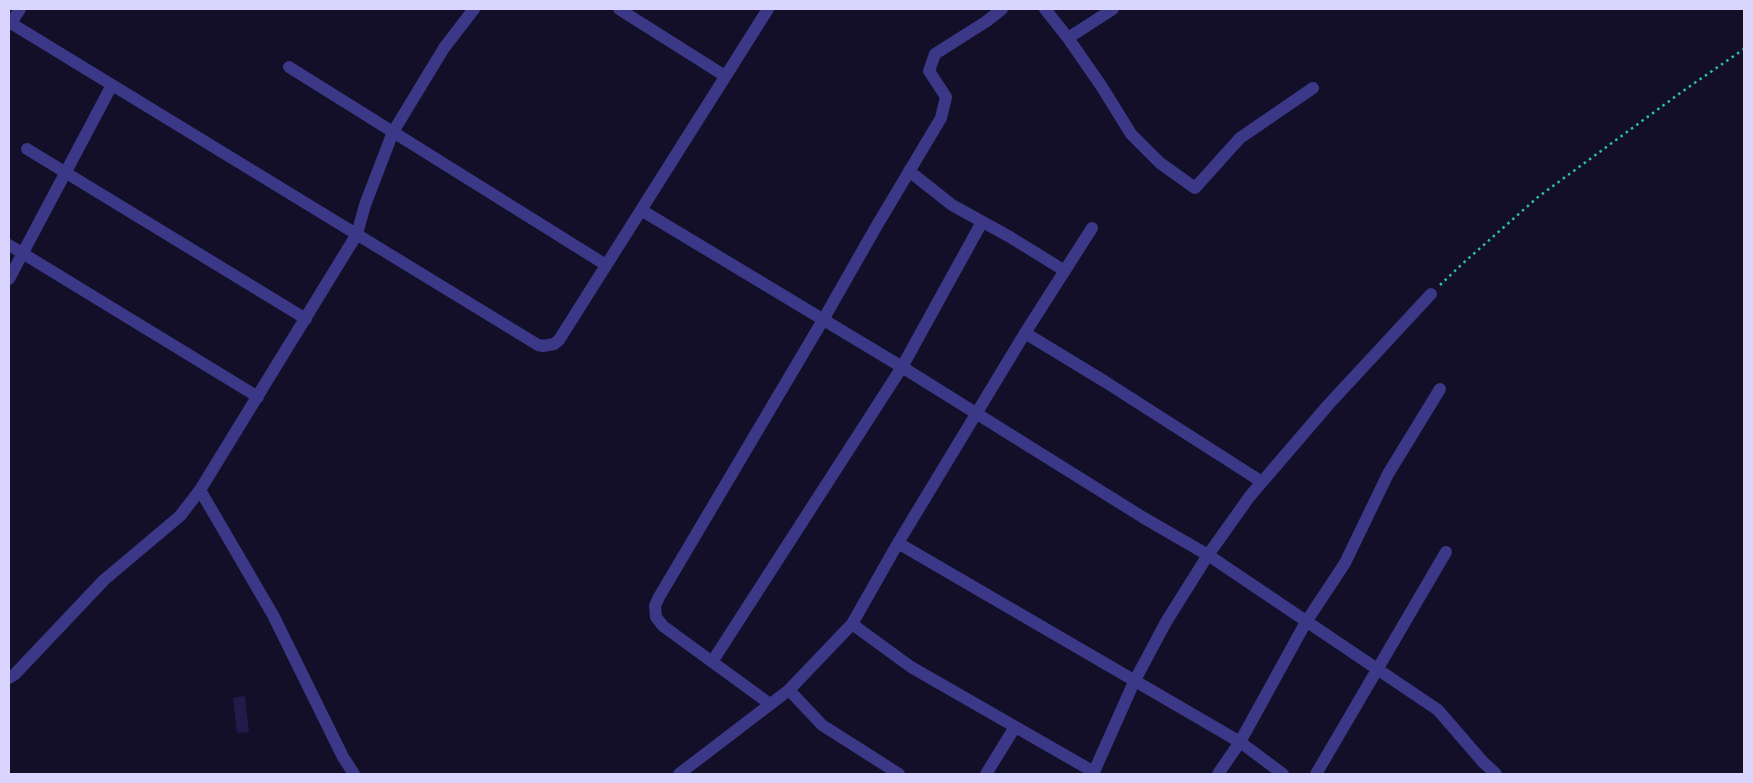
<!DOCTYPE html>
<style>
body{margin:0}
#map{position:relative;width:1753px;height:783px;overflow:hidden;background:#130f28;font-family:Figtree,sans-serif}
canvas{display:block}
.frame{position:absolute;inset:0;border:10px solid #dad5ff;pointer-events:none}
</style>
<div id="map">
<canvas width="1753" height="783"></canvas>
<div class="frame"></div>
</div>
<script>
const g = document.querySelector('canvas').getContext('2d');
g.lineJoin = 'round';
function fill(path, color) {
  g.fillStyle = color;
  g.fill(path, 'evenodd');
}
function poly(rows) {
  const path = new Path2D();
  for (const r of rows) {
    path.moveTo(r[0], r[1]);
    for (let i = 2; i < r.length; i += 2) path.lineTo(r[i], r[i + 1]);
  }
  return path;
}
function stroke(path, color, width, dash) {
  g.strokeStyle = color;
  g.lineWidth = width;
  g.lineCap = dash ? 'butt' : 'round';
  g.setLineDash(dash || []);
  g.stroke(path);
}
const building = poly([
 [245,696,249,732,237,733,233,698]
]);
const path = poly([
 [1440,285,1461,265,1538,197,1683,91,1744,49]
]);
const street = poly([
 [619,9,725,76],
 [1045,9,1068,38,1102,87,1131,134,1160,163,1195,188,1240,138,1313,88],
 [9,22,538,345,543,346,554,344,559,340,768,9],
 [11,23,20,9],
 [1068,38,1113,9],
 [289,67,606,265],
 [27,149,306,319],
 [909,171,952,205,1010,237,1065,271],
 [641,210,902,367,1144,518,1208,555,1438,710,1483,762,1496,774],
 [9,245,258,397],
 [9,279,112,85],
 [1025,333,1104,381,1262,482],
 [200,490,273,615,343,757,354,774],
 [898,543,1240,742,1283,774],
 [852,624,911,667,1094,772],
 [712,662,902,367,982,222],
 [9,678,15,674,104,580,180,516,200,490,357,234,365,205,393,132,444,48,474,9],
 [789,690,822,725,899,774],
 [770,704,663,626,656,617,655,606,659,597,823,320,876,227,941,118,946,97,929,71,935,54,987,21,1002,9],
 [679,774,789,690,852,624,898,543,1025,333,1092,228],
 [986,774,1015,727],
 [1093,774,1134,682,1166,622,1208,555,1250,496,1329,404,1431,294],
 [1218,774,1240,742,1306,622,1345,563,1388,474,1440,389],
 [1316,774,1446,552]
]);
fill(building, '#231a49');
stroke(path, '#2abeb5', 2.5, [2.5, 4]);
stroke(street, '#3b3888', 12);
</script>
